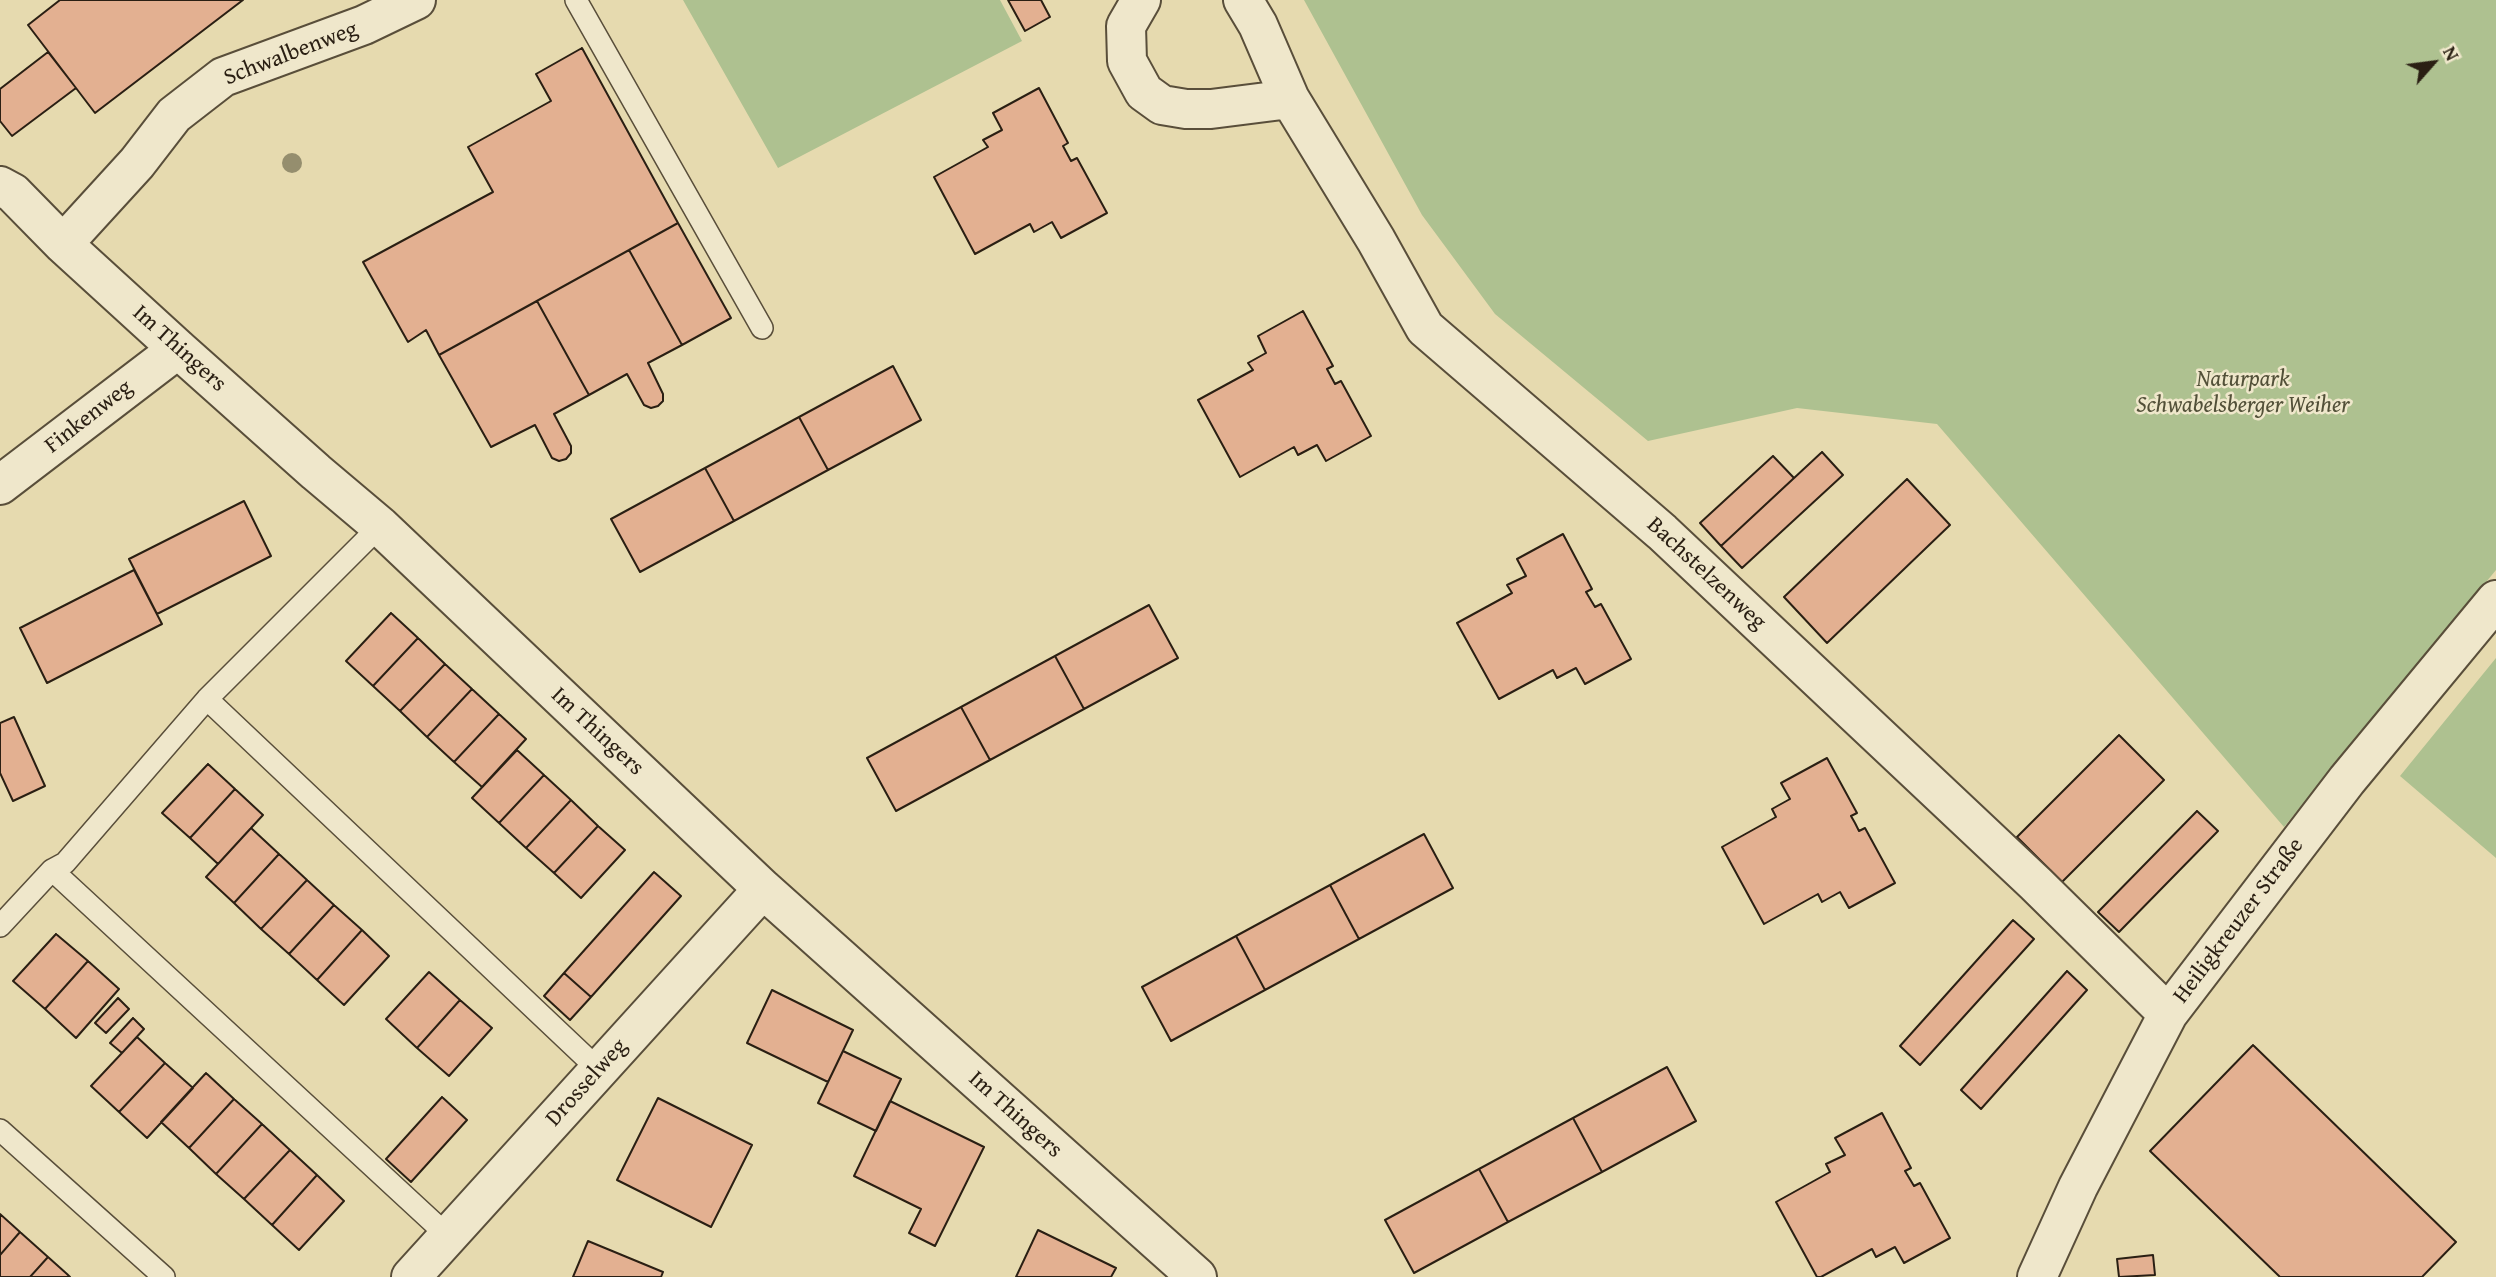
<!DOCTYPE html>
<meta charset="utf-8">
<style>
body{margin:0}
#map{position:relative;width:2496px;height:1277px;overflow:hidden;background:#e6daaf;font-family:"Gentium Book Plus",serif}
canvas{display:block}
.north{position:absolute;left:2398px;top:28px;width:70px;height:70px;-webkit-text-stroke:5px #efe7cb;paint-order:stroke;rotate:62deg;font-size:19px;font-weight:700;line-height:28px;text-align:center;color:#2a1f13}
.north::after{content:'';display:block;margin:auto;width:24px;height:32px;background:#2a1f13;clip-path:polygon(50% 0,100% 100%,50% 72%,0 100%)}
</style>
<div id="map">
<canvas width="2496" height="1277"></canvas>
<div class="north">N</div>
</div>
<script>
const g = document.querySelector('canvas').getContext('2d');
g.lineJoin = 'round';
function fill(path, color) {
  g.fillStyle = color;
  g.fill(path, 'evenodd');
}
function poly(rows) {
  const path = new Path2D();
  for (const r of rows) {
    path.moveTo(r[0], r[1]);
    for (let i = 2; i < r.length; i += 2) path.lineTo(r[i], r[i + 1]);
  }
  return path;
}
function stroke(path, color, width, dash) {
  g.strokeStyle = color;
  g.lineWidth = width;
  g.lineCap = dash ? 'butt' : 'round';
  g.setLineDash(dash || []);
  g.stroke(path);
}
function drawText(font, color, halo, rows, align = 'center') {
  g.font = font + ' "Gentium Book Plus",serif';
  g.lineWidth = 5;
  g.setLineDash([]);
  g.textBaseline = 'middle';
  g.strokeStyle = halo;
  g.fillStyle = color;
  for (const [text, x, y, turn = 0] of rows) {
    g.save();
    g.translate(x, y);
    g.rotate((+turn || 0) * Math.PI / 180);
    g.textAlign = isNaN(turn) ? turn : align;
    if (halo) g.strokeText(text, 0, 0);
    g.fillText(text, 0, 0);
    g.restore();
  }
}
const green = poly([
 [683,0,1000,0,1022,41,778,168],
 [1304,0,2496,0,2496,570,2284,827,1937,424,1797,408,1648,441,1495,314,1422,215],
 [2496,658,2496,858,2400,776]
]);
const building = poly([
 [60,0,243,0,95,113,28,25,60,0],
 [1008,0,1041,0,1050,17,1025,31,1008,0],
 [582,48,678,223,439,355,426,330,408,342,363,262,493,192,468,147,551,101,536,74,582,48],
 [48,52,76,88,12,136,0,121,0,89,48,52],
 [1039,88,1068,143,1063,146,1071,161,1077,158,1107,213,1061,238,1052,222,1034,232,1030,224,975,254,934,177,988,147,983,140,1002,130,993,113,1039,88],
 [678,223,731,318,682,345,629,250,678,223],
 [629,250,682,345,648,363,663,394,663,401,658,406,651,408,644,405,627,374,589,395,537,301,629,250],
 [537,301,589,395,554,414,571,446,571,453,566,459,559,461,552,458,535,425,491,447,439,355,537,301],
 [1303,311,1333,366,1327,369,1335,384,1341,381,1371,436,1326,461,1317,445,1298,455,1294,447,1240,477,1198,400,1253,370,1248,363,1266,353,1258,336,1303,311],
 [893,366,921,420,828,470,799,417,893,366],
 [799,417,828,470,734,521,705,468,799,417],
 [1822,452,1843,475,1742,568,1721,546,1822,452],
 [1773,456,1794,478,1721,546,1700,523,1773,456],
 [705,468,734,521,640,572,611,519,705,468],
 [1907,479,1950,525,1827,643,1784,597,1907,479],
 [244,501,271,556,157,614,129,559,244,501],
 [1563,534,1592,589,1586,592,1595,607,1601,604,1631,659,1585,684,1576,668,1557,678,1553,670,1499,699,1457,623,1512,593,1507,585,1526,576,1517,559,1563,534],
 [134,570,162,624,47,683,20,628,134,570],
 [1149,605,1178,658,1084,709,1055,656,1149,605],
 [391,613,418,638,373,686,346,661,391,613],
 [418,638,445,664,400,711,373,686,418,638],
 [1055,656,1084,709,990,760,961,707,1055,656],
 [445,664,472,689,427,737,400,711,445,664],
 [472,689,499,714,454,762,427,737,472,689],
 [961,707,990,760,896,811,867,758,961,707],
 [499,714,526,739,482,787,454,762,499,714],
 [14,717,45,786,13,801,0,773,0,723,14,717],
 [2119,735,2164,780,2062,882,2017,837,2119,735],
 [517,750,544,775,499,823,472,798,517,750],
 [1827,758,1857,813,1851,816,1855,823,1859,831,1865,828,1895,883,1849,908,1840,892,1822,902,1818,894,1764,924,1722,847,1776,817,1772,809,1790,799,1781,783,1827,758],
 [208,764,235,789,190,838,162,813,208,764],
 [544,775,571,800,526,848,499,823,544,775],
 [235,789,263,815,218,864,190,838,235,789],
 [571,800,598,826,554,873,526,848,571,800],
 [2197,811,2218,831,2119,932,2098,912,2197,811],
 [598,826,625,850,581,898,554,873,598,826],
 [251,828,279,854,234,903,206,877,251,828],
 [1424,834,1453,888,1359,939,1330,885,1424,834],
 [279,854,307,880,261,929,234,903,279,854],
 [654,872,681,896,591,997,564,973,654,872],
 [307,880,334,905,289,954,261,929,307,880],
 [1330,885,1359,939,1265,990,1236,936,1330,885],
 [334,905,362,930,317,980,289,954,334,905],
 [2013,920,2034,939,1920,1065,1900,1046,2013,920],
 [362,930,389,956,344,1005,317,980,362,930],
 [56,934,88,961,45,1009,13,981,56,934],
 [1236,936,1265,990,1171,1041,1142,987,1236,936],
 [88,961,119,989,76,1038,45,1009,88,961],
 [2067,971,2087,990,1981,1109,1961,1090,2067,971],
 [429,972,460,1000,417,1048,386,1019,429,972],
 [564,973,591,997,570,1020,544,996,564,973],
 [772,990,853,1030,828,1082,747,1043,772,990],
 [118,998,129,1009,106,1033,95,1023,118,998],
 [460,1000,492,1028,449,1076,417,1048,460,1000],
 [133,1018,144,1029,122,1053,110,1043,133,1018],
 [137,1037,165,1063,119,1112,91,1086,137,1037],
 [2253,1045,2456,1242,2422,1277,2280,1277,2150,1151,2253,1045],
 [843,1051,901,1079,876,1131,818,1103,843,1051],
 [165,1063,193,1088,147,1138,119,1112,165,1063],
 [1667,1067,1696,1121,1602,1172,1573,1118,1667,1067],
 [206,1073,234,1099,189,1148,161,1122,206,1073],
 [442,1097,467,1120,411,1182,386,1159,442,1097],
 [658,1098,752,1145,711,1227,617,1180,658,1098],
 [234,1099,262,1124,216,1174,189,1148,234,1099],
 [890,1101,984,1147,935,1246,909,1233,921,1209,854,1176,890,1101],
 [1882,1113,1911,1168,1905,1171,1914,1186,1920,1183,1950,1238,1904,1263,1895,1247,1876,1257,1872,1249,1821,1277,1817,1277,1776,1202,1830,1172,1826,1164,1845,1155,1835,1138,1882,1113],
 [1573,1118,1602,1172,1508,1222,1479,1169,1573,1118],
 [262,1124,290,1150,244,1199,216,1174,262,1124],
 [290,1150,317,1175,272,1225,244,1199,290,1150],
 [1479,1169,1508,1222,1414,1273,1385,1220,1479,1169],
 [317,1175,344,1201,299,1250,272,1225,317,1175],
 [0,1214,20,1232,0,1255,0,1214],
 [1038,1230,1116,1268,1111,1277,1016,1277,1038,1230],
 [20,1232,48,1257,30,1277,0,1277,0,1255,20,1232],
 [588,1241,663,1272,661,1277,573,1277,588,1241],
 [2153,1255,2155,1275,2119,1277,2117,1259,2153,1255],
 [48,1257,67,1274,70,1277,30,1277,48,1257]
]);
const lane = poly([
 [576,0,762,328],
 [207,699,599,1070],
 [52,870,449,1237],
 [0,926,52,870,65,863,207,699,380,526],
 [0,1130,164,1277]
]);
const street = poly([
 [1141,0,1126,26,1127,61,1144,92,1162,105,1186,109,1211,109,1290,99],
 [1243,0,1258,25,1290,99,1376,240,1425,328,1662,532,2036,884,2168,1014],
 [0,186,13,193,63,244,178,349,316,472,380,526,763,889,1197,1277],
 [63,244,137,163,174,115,223,77,364,25,416,0],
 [0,485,178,349],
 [411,1277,763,889],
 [2037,1277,2078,1187,2168,1014,2347,780,2496,600]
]);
const trees = [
 [292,163]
];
const streetNames = [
 ["Schwalbenweg",291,54,-21],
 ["Im Thingers",179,349,42],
 ["Finkenweg",89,417,-38],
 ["Bachstelzenweg",1706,574,43],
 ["Im Thingers",597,732,43],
 ["Heiligkreuzer Straße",2239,921,-53],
 ["Drosselweg",587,1083,-48],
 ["Im Thingers",1015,1115,42]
];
const parkNames = [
 ["Naturpark",2243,380],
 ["Schwabelsberger Weiher",2243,406]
];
fill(green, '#aec190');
fill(building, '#e3b091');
stroke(building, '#2a1f13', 2);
stroke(lane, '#594e3a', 24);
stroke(street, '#594e3a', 42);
stroke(lane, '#efe7cb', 21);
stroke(street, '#efe7cb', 38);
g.fillStyle = '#958e6e';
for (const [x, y] of trees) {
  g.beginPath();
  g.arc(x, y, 10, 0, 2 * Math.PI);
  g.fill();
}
drawText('23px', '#2a1f13', '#efe7cb', streetNames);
drawText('italic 23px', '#525038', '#efe7cb', parkNames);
</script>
